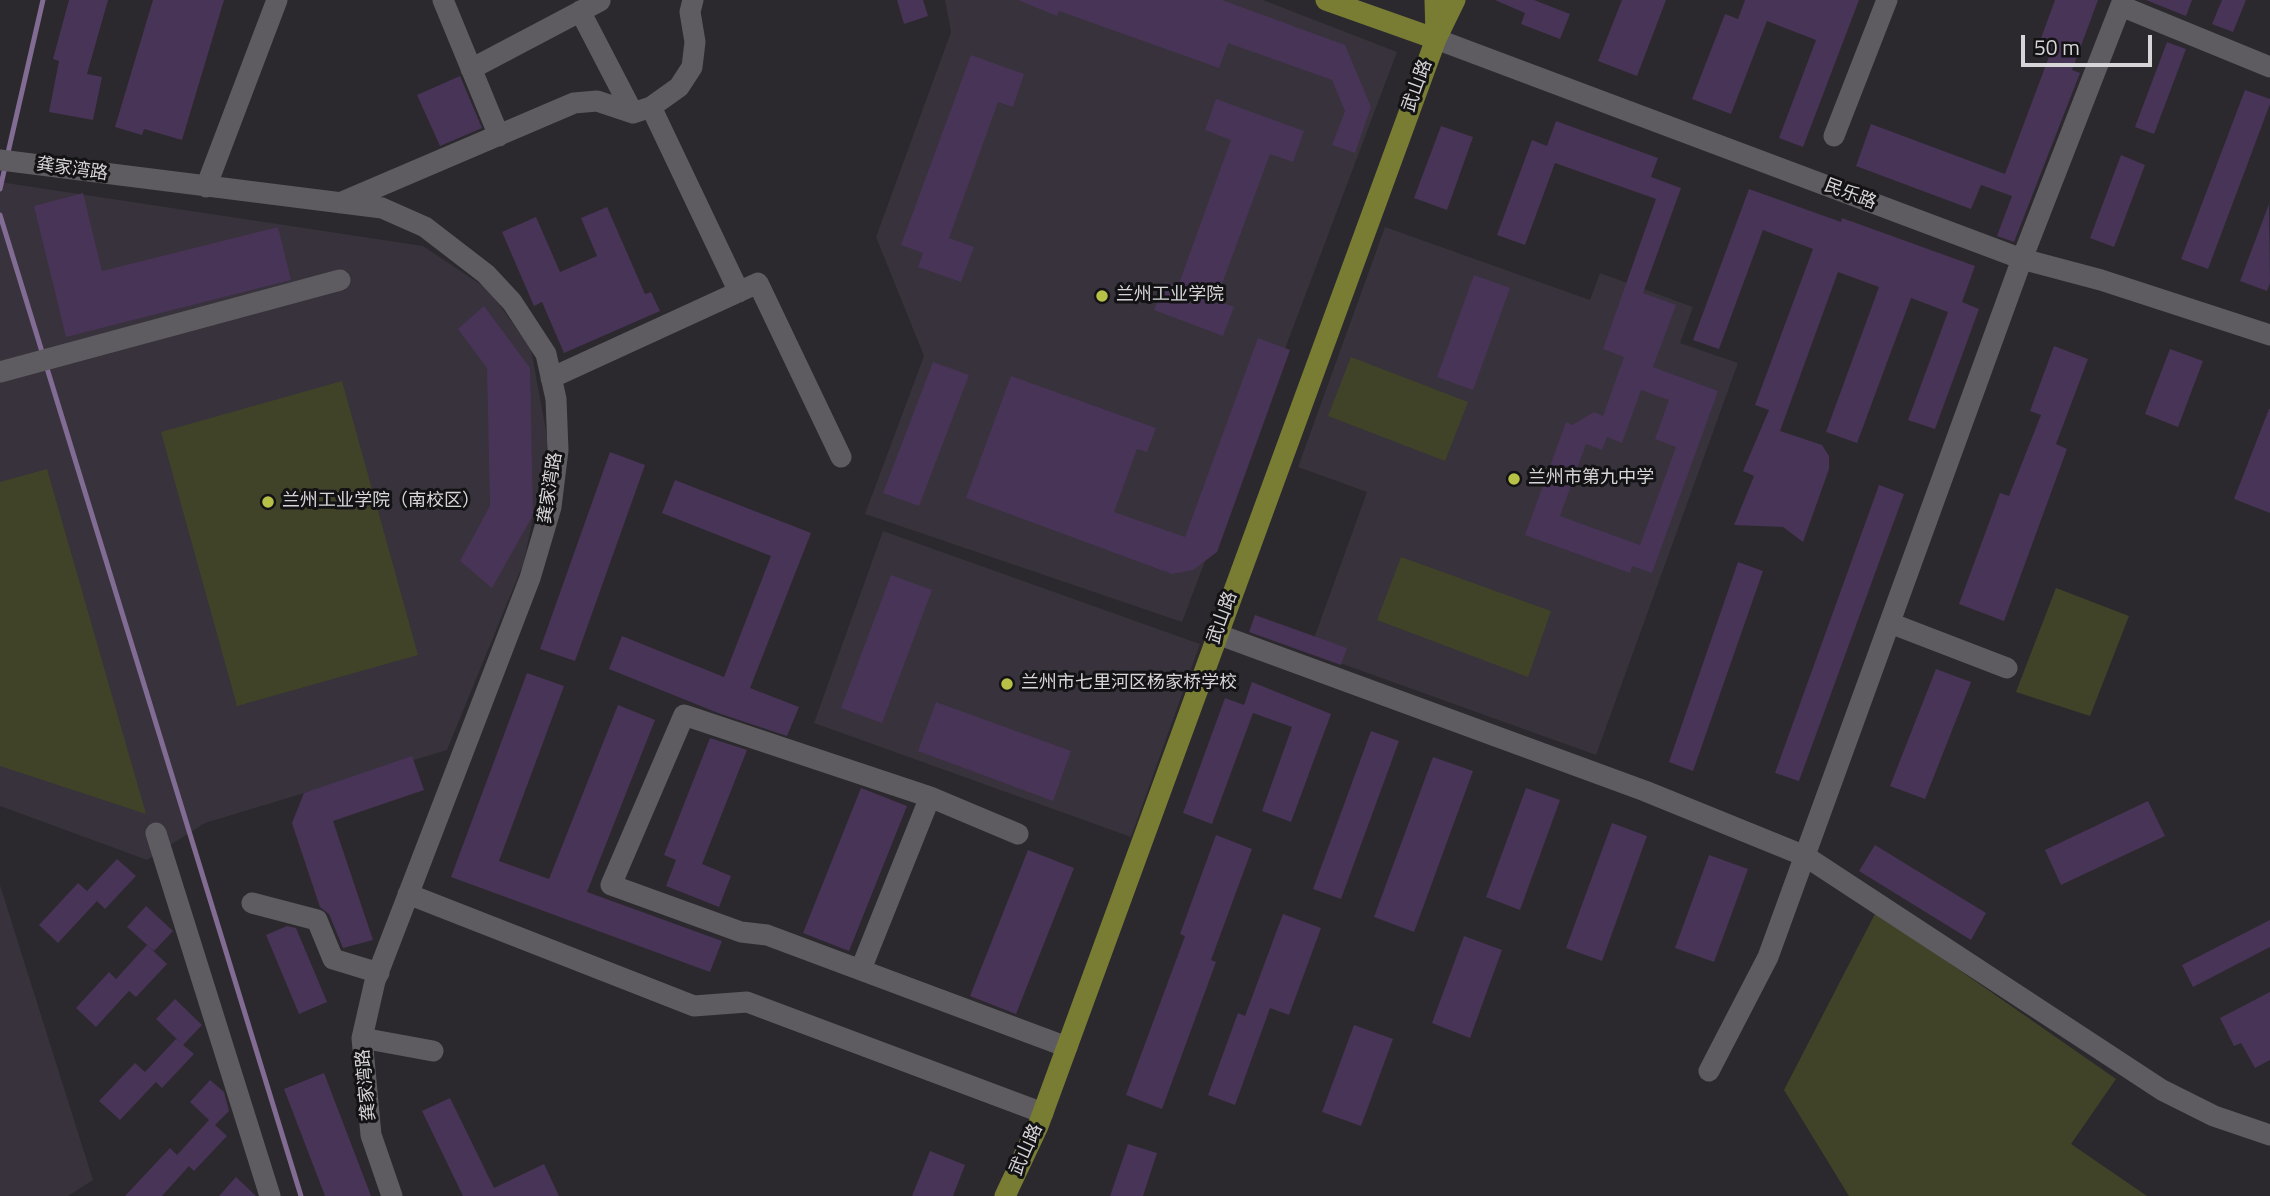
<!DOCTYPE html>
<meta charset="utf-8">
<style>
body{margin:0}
#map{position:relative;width:2270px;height:1196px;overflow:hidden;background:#2b292d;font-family:"Titillium Web",sans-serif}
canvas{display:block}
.scale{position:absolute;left:2021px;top:35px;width:131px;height:32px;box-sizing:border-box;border:4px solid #d7d5d8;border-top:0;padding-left:9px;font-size:21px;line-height:24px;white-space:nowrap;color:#d7d5d8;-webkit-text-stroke:5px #131214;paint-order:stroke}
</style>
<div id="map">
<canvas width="2270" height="1196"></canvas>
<div class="scale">50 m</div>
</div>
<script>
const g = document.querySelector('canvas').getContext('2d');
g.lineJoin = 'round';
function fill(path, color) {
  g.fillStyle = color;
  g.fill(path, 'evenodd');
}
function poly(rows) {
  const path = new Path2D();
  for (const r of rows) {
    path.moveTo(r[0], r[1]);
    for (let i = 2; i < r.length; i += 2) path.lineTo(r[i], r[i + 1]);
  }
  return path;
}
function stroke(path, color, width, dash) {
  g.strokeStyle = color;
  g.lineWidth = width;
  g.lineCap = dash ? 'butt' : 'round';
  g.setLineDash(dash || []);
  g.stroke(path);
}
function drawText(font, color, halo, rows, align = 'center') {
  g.font = font + ' "Titillium Web","Noto Sans SC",sans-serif';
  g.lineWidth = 6;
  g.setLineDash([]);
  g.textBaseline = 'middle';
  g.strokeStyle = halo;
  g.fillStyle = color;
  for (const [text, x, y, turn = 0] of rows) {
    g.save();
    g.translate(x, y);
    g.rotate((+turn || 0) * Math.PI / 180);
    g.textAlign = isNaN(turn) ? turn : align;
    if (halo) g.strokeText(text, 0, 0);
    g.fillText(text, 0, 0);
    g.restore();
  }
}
const built = poly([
 [945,0,1263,0,1397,52,1182,622,865,514,924,356,876,237,951,32],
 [0,182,423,246,489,290,531,349,548,442,524,562,447,750,205,823,147,860,0,806],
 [1385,227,1590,300,1600,273,1693,307,1680,343,1738,363,1596,755,1309,652,1367,492,1298,467],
 [883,531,1200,644,1131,837,814,723],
 [0,885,93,1180,68,1196,0,1196]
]);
const green = poly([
 [1351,357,1468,402,1445,461,1328,416],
 [342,381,418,655,237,706,161,432],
 [47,469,146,814,0,766,0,482],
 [1401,557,1551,611,1528,677,1377,620],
 [2056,588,2129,616,2090,716,2016,692],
 [1876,912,2116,1079,2071,1144,2147,1196,1849,1196,1784,1090]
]);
const stream = poly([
 [7,157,43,0],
 [0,189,5,167],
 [0,215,43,355],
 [46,365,301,1196]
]);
const building = poly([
 [69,0,108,0,87,74,102,77,93,120,49,112,59,61,53,59],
 [153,0,224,0,182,140,144,129,142,135,115,127],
 [897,0,923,0,928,16,904,24],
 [1018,0,1222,0,1345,45,1371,107,1355,153,1332,145,1345,111,1332,80,1228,43,1219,68,1059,11,1057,16],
 [1495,0,1534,0,1570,14,1560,39,1521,24,1525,13],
 [1622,0,1666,0,1637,76,1598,61],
 [1745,0,1859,0,1803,147,1779,138,1816,40,1767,21,1731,114,1692,99,1725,14,1738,19],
 [2055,0,2098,0,2072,70,2080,73,2014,242,1997,236,2012,196,1981,185,1971,209,1856,166,1871,124,2005,174,2053,46,2040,41],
 [2146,0,2192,0,2186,16],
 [2222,0,2246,0,2233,32,2212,24],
 [2167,42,2186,49,2154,134,2135,127],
 [971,55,1024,74,1013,107,998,102,949,238,974,247,961,282,918,267,923,253,901,245],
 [460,76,482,128,440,146,417,95],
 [2245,90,2270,99,2270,104,2208,269,2181,259],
 [1216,99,1304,131,1293,162,1270,154,1216,300,1234,307,1223,336,1154,310,1165,282,1178,286,1231,140,1205,130],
 [1556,121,1658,158,1651,177,1681,188,1643,293,1676,305,1653,367,1718,391,1652,573,1632,566,1630,573,1525,535,1566,422,1572,425,1594,412,1603,416,1624,357,1603,349,1656,199,1555,163,1525,245,1497,235,1532,140,1547,146],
 [1641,390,1669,400,1655,439,1676,447,1640,545,1560,516,1586,444,1602,450,1607,437,1622,443],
 [1441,126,1473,137,1447,210,1414,198],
 [2121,155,2145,165,2114,247,2090,238],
 [1749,189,1841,222,1842,218,1975,266,1962,302,1979,309,1935,429,1908,420,1948,312,1911,298,1857,443,1826,432,1879,287,1838,272,1780,431,1822,445,1829,456,1829,469,1803,542,1783,527,1734,525,1754,476,1743,471,1769,410,1755,405,1813,249,1763,230,1719,349,1693,340],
 [83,193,102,271,278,227,291,280,66,337,34,206],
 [2269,204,2270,283,2267,291,2240,281],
 [607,207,645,294,651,292,660,311,564,353,542,302,534,306,502,232,536,217,560,272,597,256,581,218],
 [1474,275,1510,288,1473,390,1437,377],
 [484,306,530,368,533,515,492,588,460,561,490,506,487,368,458,329],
 [1258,338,1290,350,1217,552,1193,570,1172,574,966,498,1011,376,1156,428,1147,452,1137,449,1114,512,1185,537],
 [2054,346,2088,359,2056,444,2067,449,2004,621,1959,604,2000,493,2009,496,2041,415,2030,411],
 [2170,349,2203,361,2178,427,2145,414],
 [933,362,969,375,919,506,883,493],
 [2269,409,2270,409,2270,513,2234,499],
 [610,452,645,465,575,661,540,649],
 [675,480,811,533,750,688,799,707,787,736,718,713,609,669,622,636,724,677,771,556,662,513],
 [1879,485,1904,494,1799,781,1775,773],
 [1738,562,1763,571,1693,771,1669,762],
 [891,575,932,590,882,723,841,708],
 [1255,615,1347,648,1341,665,1249,632],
 [1936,669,1971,682,1925,799,1890,786],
 [527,673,564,686,499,861,549,879,618,705,655,720,587,892,722,941,710,972,451,877],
 [1252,682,1331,714,1291,822,1262,811,1292,727,1253,713,1212,824,1183,813,1225,698,1244,705],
 [936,702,1071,751,1053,801,918,751],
 [1371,731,1399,741,1341,899,1313,889],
 [710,738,747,750,702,864,731,876,719,907,666,886,676,860,664,855],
 [412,756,424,790,333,821,373,940,343,948,329,914,320,907,292,823,304,793],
 [1433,757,1473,771,1414,932,1374,917],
 [861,788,907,806,849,951,803,933],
 [1526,788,1560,800,1520,910,1486,897],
 [2148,801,2165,836,2061,885,2045,850],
 [1612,823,1647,836,1602,961,1566,948],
 [1216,835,1252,849,1211,960,1216,962,1162,1109,1126,1095,1185,936,1180,934],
 [1875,845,1986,913,1971,940,1859,871],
 [1028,850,1074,868,1016,1014,970,996],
 [1709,855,1748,869,1714,962,1675,948],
 [117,859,136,876,105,909,97,901,58,943,39,925,78,883,87,891],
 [146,906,173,931,154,951,127,927],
 [1283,914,1321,928,1289,1015,1270,1008,1235,1105,1208,1095,1238,1013,1245,1016],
 [2270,920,2270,947,2193,987,2182,965],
 [287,926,296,928,327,1002,299,1014,266,935],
 [1464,936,1502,950,1470,1038,1432,1023],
 [147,945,167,964,136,997,129,991,96,1027,76,1008,109,972,116,979],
 [2270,992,2270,1060,2255,1068,2241,1043,2234,1046,2220,1018],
 [175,999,202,1025,183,1045,156,1019],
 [1354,1025,1393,1039,1361,1126,1322,1112],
 [176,1039,194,1054,162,1088,156,1082,120,1120,99,1101,135,1063,145,1072],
 [324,1073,371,1196,325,1196,284,1089],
 [210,1080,224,1092,229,1111,215,1125,227,1136,194,1171,189,1166,162,1196,125,1196,170,1148,177,1155,209,1120,190,1102],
 [450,1098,494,1188,544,1164,559,1196,463,1196,422,1111],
 [1128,1144,1157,1153,1143,1196,1110,1196],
 [930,1151,965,1165,953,1196,912,1196],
 [236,1177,256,1196,219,1196]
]);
const minor = poly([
 [443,0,499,136],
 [2121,6,2270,67],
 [580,11,633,113],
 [1436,39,2022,259,2101,280,2270,335],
 [471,69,600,1],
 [651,107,739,292],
 [1834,136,1887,0],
 [0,160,382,208,425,227,486,274,512,302,546,354,556,399,558,450,551,507,530,578,375,981,362,1038,371,1135,392,1196],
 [206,187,277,0],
 [340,203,574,103,597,101,633,113,651,107,679,87,692,67,695,42,690,12,693,0],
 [0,372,340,280],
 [551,378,758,283,841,457],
 [1890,623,2007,668],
 [1217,634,1645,791,1805,856,2162,1090,2214,1116,2270,1135],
 [930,797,684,715,611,885,741,932,767,935,1067,1047],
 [156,833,270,1196],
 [408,894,694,1006,747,1002,1043,1113],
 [252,903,317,920,333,959,379,973],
 [861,969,930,797,1018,834],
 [362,1038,433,1051],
 [1709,1071,1768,957,2022,259,2123,0]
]);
const major = poly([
 [1326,0,1436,39],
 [1435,0,1436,36],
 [1005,1196,1038,1126,1436,39,1455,0]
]);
const markers = [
 [1102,296,7,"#b7c148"],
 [1514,479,7,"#b7c148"],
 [268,502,7,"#b7c148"],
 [1007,684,7,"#b7c148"]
];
const streetNames = [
 ["武山路",1418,86,-70],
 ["龚家湾路",72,170,8],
 ["民乐路",1850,195,21],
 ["龚家湾路",551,488,-81],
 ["武山路",1223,618,-70],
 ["龚家湾路",367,1085,-95],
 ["武山路",1027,1150,-66]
];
const poiNames = [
 ["兰州工业学院",1116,296],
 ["兰州市第九中学",1528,479],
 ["兰州工业学院（南校区）",282,502],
 ["兰州市七里河区杨家桥学校",1021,684]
];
fill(built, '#37323b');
fill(green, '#404328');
stroke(stream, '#826c93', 5);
fill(building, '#483457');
stroke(minor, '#5e5c60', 21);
stroke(major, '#797d34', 21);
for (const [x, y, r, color] of markers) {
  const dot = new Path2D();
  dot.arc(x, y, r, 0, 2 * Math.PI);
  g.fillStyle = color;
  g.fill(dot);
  stroke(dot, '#131214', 2.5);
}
drawText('18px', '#d7d5d8', '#131214', streetNames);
drawText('18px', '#d7d5d8', '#131214', poiNames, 'left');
</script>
